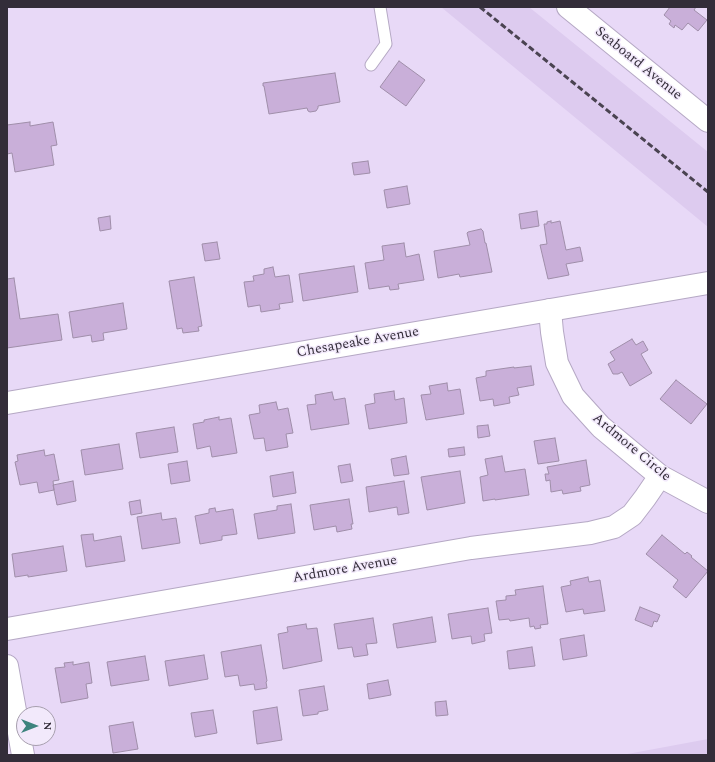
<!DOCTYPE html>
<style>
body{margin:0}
#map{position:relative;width:715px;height:762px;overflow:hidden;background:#e8d9f7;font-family:Spectral,serif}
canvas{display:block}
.frame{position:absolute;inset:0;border:8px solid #332d39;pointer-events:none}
.north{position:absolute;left:16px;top:706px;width:40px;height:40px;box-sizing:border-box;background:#f2e9fb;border:1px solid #a69ead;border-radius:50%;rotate:90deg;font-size:11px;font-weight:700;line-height:16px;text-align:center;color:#332d39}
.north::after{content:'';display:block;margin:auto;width:14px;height:18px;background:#3e847e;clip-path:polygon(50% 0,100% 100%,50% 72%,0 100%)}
</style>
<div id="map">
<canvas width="715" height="762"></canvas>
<div class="frame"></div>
<div class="north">N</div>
</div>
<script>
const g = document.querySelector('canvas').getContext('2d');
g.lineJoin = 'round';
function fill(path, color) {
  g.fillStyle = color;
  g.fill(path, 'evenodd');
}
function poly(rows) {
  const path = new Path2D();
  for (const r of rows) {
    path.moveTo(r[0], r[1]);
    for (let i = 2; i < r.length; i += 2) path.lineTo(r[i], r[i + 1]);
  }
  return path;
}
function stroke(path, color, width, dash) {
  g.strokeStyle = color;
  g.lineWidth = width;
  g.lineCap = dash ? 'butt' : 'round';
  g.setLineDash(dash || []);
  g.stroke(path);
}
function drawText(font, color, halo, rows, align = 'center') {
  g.font = font + ' Spectral,serif';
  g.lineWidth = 3;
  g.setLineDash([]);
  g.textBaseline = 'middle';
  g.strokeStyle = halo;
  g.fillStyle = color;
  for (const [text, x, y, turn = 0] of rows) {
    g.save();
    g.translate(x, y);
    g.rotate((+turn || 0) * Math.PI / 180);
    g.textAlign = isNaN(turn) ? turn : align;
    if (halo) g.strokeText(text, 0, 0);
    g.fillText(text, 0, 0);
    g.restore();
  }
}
const built = poly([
 [441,7,529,7,708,152,708,227],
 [708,739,708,755,622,755]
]);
const building = poly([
 [670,7,696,7,694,10,707,20,698,31,688,23,682,30,675,25,674,28,669,24,671,21,664,15,670,7],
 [399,61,425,80,406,106,380,87,399,61],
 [335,73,340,102,318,106,318,108,316,111,310,112,308,111,307,108,269,114,264,86,263,86,263,83,335,73],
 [30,122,30,126,53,122,57,145,51,146,54,165,15,172,12,153,7,154,7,125,30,122],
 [368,161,370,173,354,175,352,163,368,161],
 [407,186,410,204,387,208,384,190,407,186],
 [537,211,539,226,521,229,519,214,537,211],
 [110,216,111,229,100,231,98,218,110,216],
 [551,221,551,223,560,221,566,250,580,247,583,261,566,264,569,275,548,279,540,245,547,244,544,224,547,224,547,222,551,221],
 [481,229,483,231,485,243,486,243,492,272,460,277,459,274,438,278,434,251,470,245,467,233,468,232,481,229],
 [217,242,220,259,205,261,202,244,217,242],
 [404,243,406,257,419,254,424,280,398,284,399,289,390,290,389,286,369,289,365,263,384,260,382,246,404,243],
 [354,266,358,292,303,301,299,274,354,266],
 [273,267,275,277,289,275,293,302,279,304,280,309,261,312,260,305,248,307,244,282,254,281,253,276,264,274,264,269,273,267],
 [194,277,202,326,198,327,199,331,183,333,182,328,177,329,169,281,194,277],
 [14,278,20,319,58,314,62,340,7,348,7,279,14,278],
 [123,303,127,329,103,333,104,340,92,342,91,335,73,338,69,312,123,303],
 [632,339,636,345,643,341,648,350,641,354,652,373,630,386,622,372,618,374,613,374,608,364,615,360,610,352,632,339],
 [531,366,534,385,517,388,519,395,509,397,510,403,494,406,493,399,480,401,476,378,486,376,486,371,514,367,514,368,531,366],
 [676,380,707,404,691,424,660,399,676,380],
 [447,383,448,391,460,389,464,414,426,420,421,395,431,394,429,386,447,383],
 [394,391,395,400,404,398,407,423,369,429,365,405,375,403,374,394,394,391],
 [332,392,334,400,345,398,349,424,311,430,307,405,316,404,315,395,332,392],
 [276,402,278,410,288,408,293,433,286,434,288,447,266,451,264,438,254,439,249,415,260,413,259,405,276,402],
 [219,417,219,420,231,418,237,453,212,457,210,446,197,449,193,424,204,422,204,420,219,417],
 [488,425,490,436,478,438,477,426,488,425],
 [174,427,178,452,140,458,136,433,174,427],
 [555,438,559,461,538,464,534,441,555,438],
 [119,444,123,469,85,475,81,450,119,444],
 [464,447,465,455,449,457,448,449,464,447],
 [44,450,45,456,54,454,59,480,53,481,54,490,39,493,37,482,20,485,15,462,18,461,17,455,44,450],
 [406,456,409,474,394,476,391,459,406,456],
 [502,456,505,472,525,469,529,495,495,500,495,499,483,501,480,477,488,475,485,459,502,456],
 [586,460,590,485,580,487,581,491,563,494,562,490,551,492,550,480,546,481,545,474,549,474,547,467,586,460],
 [187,461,190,481,171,484,168,464,187,461],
 [350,464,353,481,341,483,338,466,350,464],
 [460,471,465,503,427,510,421,477,460,471],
 [293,472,296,493,273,497,270,476,293,472],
 [73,481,76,501,57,505,53,485,73,481],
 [404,481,409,513,398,515,397,507,369,512,366,487,404,481],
 [349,499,353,524,351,524,352,529,337,532,336,526,314,530,310,505,349,499],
 [140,500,142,513,131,515,129,502,140,500],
 [291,504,295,533,258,539,254,514,277,510,277,506,291,504],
 [215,508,216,512,233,509,237,534,222,536,222,540,200,544,195,516,209,513,209,509,215,508],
 [161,513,162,520,176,518,180,543,142,549,137,517,161,513],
 [93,534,94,541,121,536,125,561,86,567,81,535,93,534],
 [662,535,685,554,687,552,692,556,691,557,708,571,686,598,673,587,678,580,646,554,662,535],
 [63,546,67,571,28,577,28,575,15,577,12,554,63,546],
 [588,577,589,582,600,580,605,611,584,614,583,609,566,612,561,587,571,585,570,581,588,577],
 [543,586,548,624,540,625,541,628,535,629,534,626,530,627,529,618,510,621,509,619,499,620,496,601,506,600,506,596,516,595,515,590,543,586],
 [640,607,660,615,657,622,654,621,652,627,635,620,640,607],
 [488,608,492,633,484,634,485,641,472,644,471,636,452,639,448,614,488,608],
 [432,617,436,642,397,648,393,624,432,617],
 [373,618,377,643,366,644,368,655,354,657,352,647,338,649,334,624,373,618],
 [306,624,307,629,317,628,322,661,283,669,278,634,288,632,287,627,306,624],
 [584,635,587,656,563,660,560,639,584,635],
 [261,645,267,681,266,682,267,688,255,690,254,684,240,686,238,675,225,677,221,652,261,645],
 [532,647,535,666,509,669,507,651,532,647],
 [204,655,208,679,169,686,165,661,204,655],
 [145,656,149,680,111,686,107,662,145,656],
 [73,662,73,665,89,662,92,683,86,684,88,698,61,703,55,668,65,667,64,663,73,662],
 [388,680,391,695,369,699,367,684,388,680],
 [324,686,328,710,318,712,318,714,303,716,299,690,324,686],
 [446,701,448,715,436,716,435,702,446,701],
 [277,707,282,740,257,744,253,711,277,707],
 [213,710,217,733,195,737,191,713,213,710],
 [133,722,138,749,113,753,109,726,133,722]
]);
const service = poly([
 [371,65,386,44,380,7]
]);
const minor = poly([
 [568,7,708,121],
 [550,310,552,332,557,363,573,396,601,427,660,476,708,502],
 [7,629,471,548,590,533,614,527,632,515,645,498,660,476],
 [7,666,23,755]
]);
const tertiary = poly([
 [7,403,708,283]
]);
const rail = poly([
 [480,7,708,192]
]);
const streetNames = [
 ["Seaboard Avenue",638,64,39],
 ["Chesapeake Avenue",358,343,-10],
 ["Ardmore Circle",631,448,40],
 ["Ardmore Avenue",345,570,-10]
];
fill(built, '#ddcbef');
fill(building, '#c9afd9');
stroke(building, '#9f8ea9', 1);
stroke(service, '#b5a8c4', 13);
stroke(minor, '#b5a8c4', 24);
stroke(tertiary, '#b5a8c4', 24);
stroke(service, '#fff', 11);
stroke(minor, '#fff', 22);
stroke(tertiary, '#fff', 22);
stroke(rail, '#4a4351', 3, [6, 3]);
drawText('14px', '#332d39', '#f2e9fb', streetNames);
</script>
